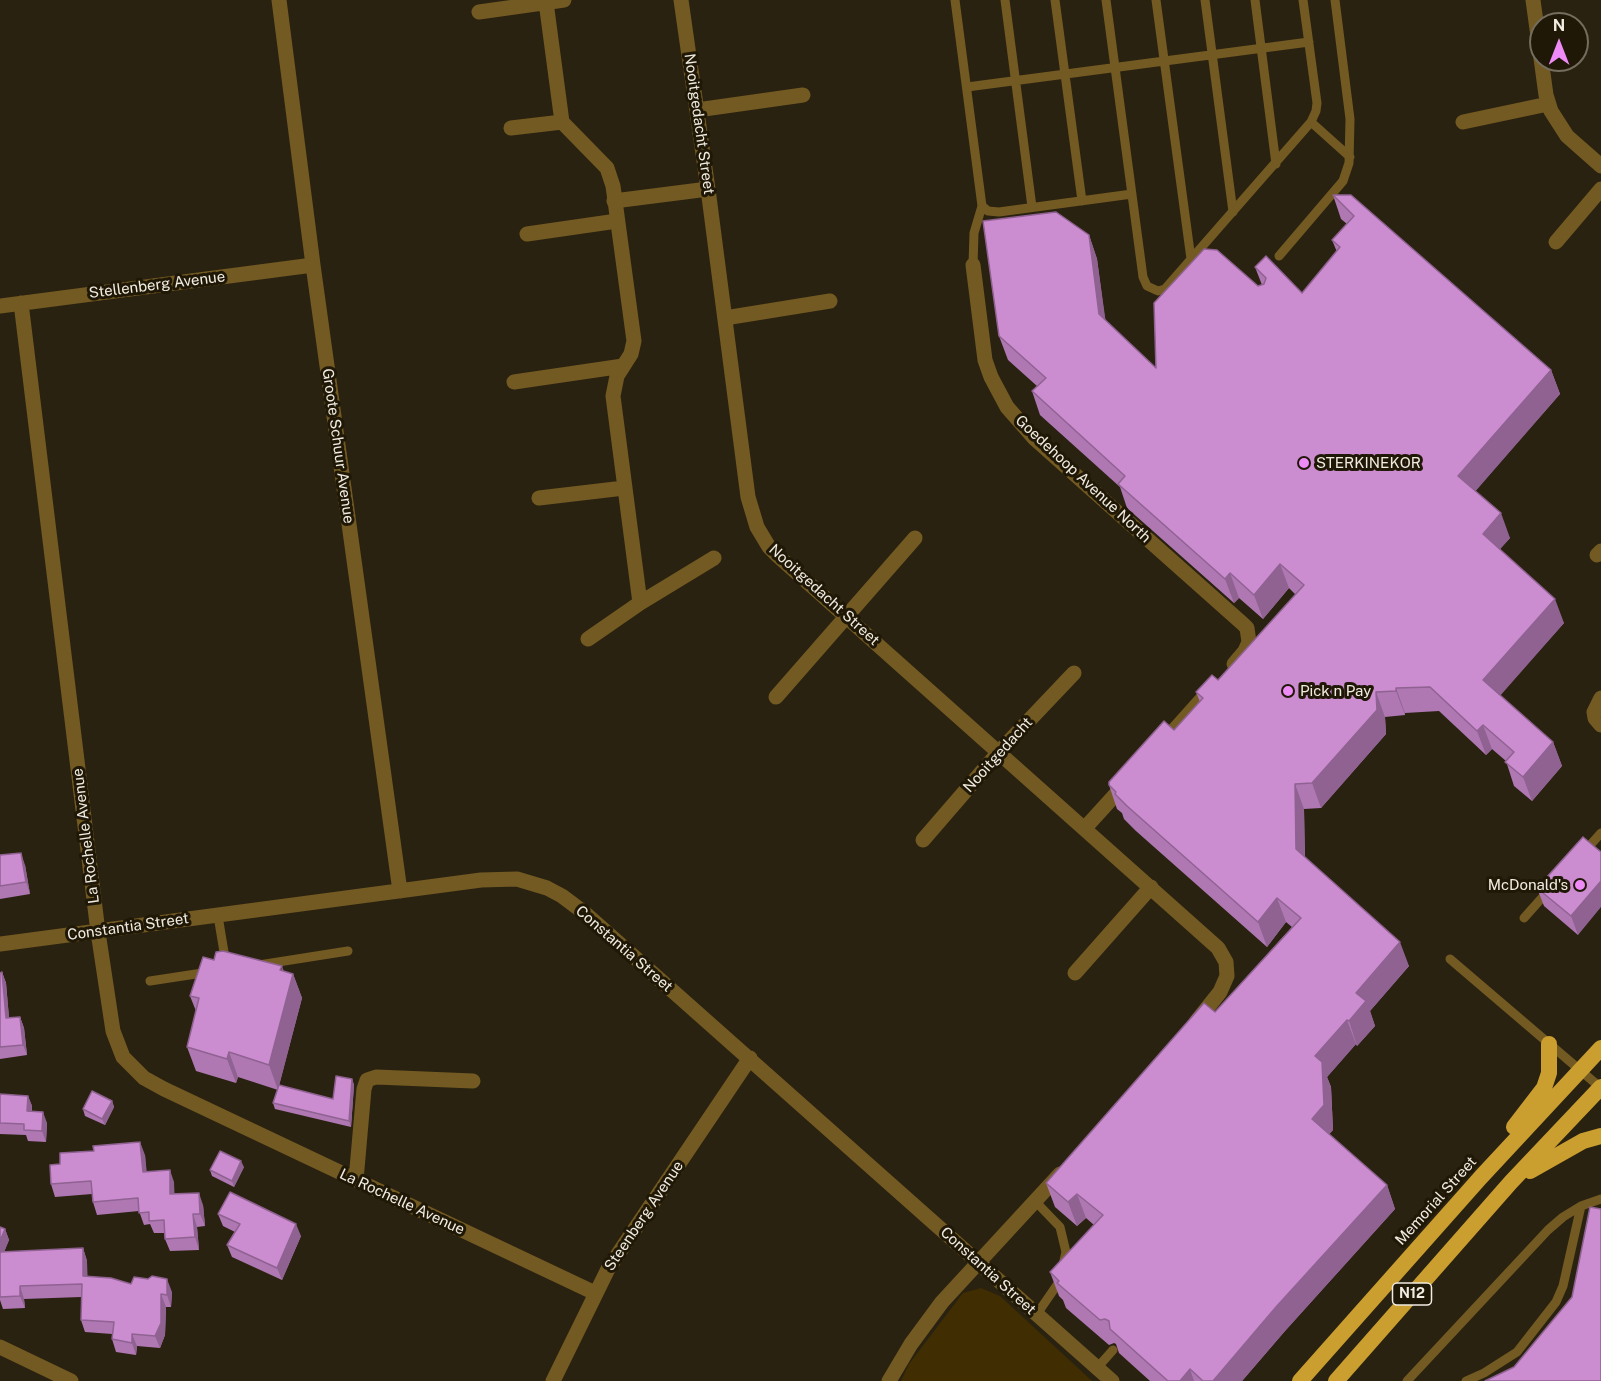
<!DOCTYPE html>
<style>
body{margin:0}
#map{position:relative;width:1601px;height:1381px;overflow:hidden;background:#2a2210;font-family:"Public Sans",sans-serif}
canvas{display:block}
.north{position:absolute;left:1529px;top:12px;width:60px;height:60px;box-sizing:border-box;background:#201807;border:2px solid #746d5e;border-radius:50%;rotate:0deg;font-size:16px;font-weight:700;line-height:24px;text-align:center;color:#f1ece1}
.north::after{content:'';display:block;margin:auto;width:21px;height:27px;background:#ef8bf7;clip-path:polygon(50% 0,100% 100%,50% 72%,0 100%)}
</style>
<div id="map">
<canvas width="1601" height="1381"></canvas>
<div class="north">N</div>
</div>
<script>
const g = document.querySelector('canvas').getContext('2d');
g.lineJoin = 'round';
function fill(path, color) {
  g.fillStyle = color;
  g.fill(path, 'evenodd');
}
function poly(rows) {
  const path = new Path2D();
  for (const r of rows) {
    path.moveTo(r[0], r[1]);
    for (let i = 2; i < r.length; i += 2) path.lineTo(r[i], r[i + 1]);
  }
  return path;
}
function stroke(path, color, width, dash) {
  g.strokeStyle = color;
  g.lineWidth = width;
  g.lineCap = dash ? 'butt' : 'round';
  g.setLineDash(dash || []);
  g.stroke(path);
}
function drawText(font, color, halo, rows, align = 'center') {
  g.font = font + ' "Public Sans",sans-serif';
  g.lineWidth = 6;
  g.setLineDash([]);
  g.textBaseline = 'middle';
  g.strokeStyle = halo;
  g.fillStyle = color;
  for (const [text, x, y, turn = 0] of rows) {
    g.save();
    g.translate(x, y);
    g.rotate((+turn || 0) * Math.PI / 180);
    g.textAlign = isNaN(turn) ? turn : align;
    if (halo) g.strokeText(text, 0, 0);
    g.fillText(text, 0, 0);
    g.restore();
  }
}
const green = poly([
 [981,1288,1000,1296,1092,1381,901,1381,909,1364,963,1293]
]);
const service = poly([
 [955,0,982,206,974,233,973,265],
 [1005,0,1032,207],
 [1055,0,1082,201],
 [1106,0,1143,277,1147,286,1158,291,1165,289,1311,122,1316,111,1317,103,1303,0],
 [1156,0,1191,259],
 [1205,0,1233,212],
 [1255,0,1276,164],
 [967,87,1309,42],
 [1311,122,1350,157],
 [982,206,988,211,999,212,1132,194],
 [1279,256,1343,181,1349,163,1350,119,1335,0],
 [1584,852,1601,833],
 [218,916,226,964],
 [1524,918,1548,891],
 [1450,959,1601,1088],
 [259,965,348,951],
 [150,981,209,972],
 [1035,1201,1060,1227,1066,1252,1059,1282,1037,1314],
 [1097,1368,1113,1350],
 [1407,1381,1548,1230,1563,1217,1581,1206,1601,1199],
 [1466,1381,1484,1373,1517,1352,1556,1302,1563,1286,1581,1206]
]);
const minor = poly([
 [279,0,313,265,400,891],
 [681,0,708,189,748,497,757,527,769,547,778,556,1218,948,1226,962,1227,976,1220,992,1196,1022],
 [1533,0,1546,95,1551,111,1567,136,1601,166],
 [546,2,562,122,607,168,613,186,634,341,631,354,617,376,613,396,640,603],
 [479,12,564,0],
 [697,110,803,95],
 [1463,122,1548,104],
 [511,128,562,122],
 [614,201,708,189],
 [527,234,617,221],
 [1556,242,1601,189],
 [973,265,985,360,991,377,1007,407,1035,439,1243,624,1247,628,1249,642,1245,651,1234,664],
 [21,303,98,932,113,1031,123,1057,144,1078,164,1089,595,1293],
 [0,306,313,265],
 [725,318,830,301],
 [514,382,623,366],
 [539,498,624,488],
 [1597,555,1601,551],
 [588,639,640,603,714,558],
 [776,697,915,538],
 [1601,698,1594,712,1595,718,1601,725],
 [1162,744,1212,688],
 [1085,828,1125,784],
 [923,840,999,752,1074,673],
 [0,944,481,880,517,879,547,888,562,896,586,914,1112,1381],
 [1075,973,1151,887],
 [356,1180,364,1089,367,1080,376,1077,473,1081],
 [0,1347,71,1381],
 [553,1381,608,1269,750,1058],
 [889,1381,911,1344,942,1302,1060,1174]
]);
const trunk = poly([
 [1514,1127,1544,1088,1549,1073,1549,1044],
 [1530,1171,1583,1141,1601,1136],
 [1300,1381,1481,1177,1601,1048],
 [1336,1381,1511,1182,1601,1087]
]);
const wall = poly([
 [1333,195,1551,370,1560,394,1475,491,1510,538,1500,549,1564,623,1500,695,1553,742,1562,766,1532,801,1514,786,1506,761,1492,749,1486,755,1439,711,1405,713,1405,715,1385,717,1386,734,1321,808,1304,809,1305,857,1409,966,1370,1011,1375,1026,1357,1046,1356,1044,1327,1077,1331,1087,1333,1130,1329,1134,1387,1185,1395,1209,1285,1331,1242,1381,1150,1381,1119,1353,1116,1344,1114,1343,1109,1345,1066,1308,1063,1300,1059,1296,1050,1272,1094,1225,1086,1218,1077,1226,1055,1207,1046,1183,1215,1012,1292,927,1286,922,1267,947,1136,831,1124,819,1122,813,1117,809,1109,785,1174,730,1200,702,1196,692,1218,680,1296,595,1289,588,1263,619,1239,598,1234,603,1127,508,1120,487,1040,415,1032,391,1037,386,1008,360,999,336,1089,235,1097,259,1105,320,1156,368,1258,286,1262,285,1255,267,1302,293,1337,252,1332,240,1347,224,1341,219],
 [1583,837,1578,935,1544,906,1537,888],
 [0,855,25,865,30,894,0,899],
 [214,960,283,971,293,974,302,998,278,1089,333,1099,352,1079,354,1085,351,1127,275,1109,273,1103,278,1090,238,1077,236,1083,196,1071,187,1047,196,1011,190,996],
 [2,972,6,983,9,1018,20,1017,24,1028,27,1055,0,1059,0,973],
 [0,1094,28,1096,32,1106,32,1112,47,1123,46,1142,28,1141,26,1135,0,1134],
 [112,1101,114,1107,105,1125,85,1116,83,1109],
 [145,1155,146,1172,174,1182,174,1193,203,1205,205,1226,197,1227,199,1250,170,1251,165,1239,165,1233,154,1233,150,1224,144,1225,139,1211,97,1215,93,1202,92,1194,55,1197,51,1184],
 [244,1167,234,1187,212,1176,210,1170],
 [218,1214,301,1236,282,1280,232,1257,227,1245,235,1232,223,1226],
 [0,1227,5,1229,9,1240,4,1252,83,1248,87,1261,87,1277,172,1292,171,1307,166,1307,165,1335,160,1348,137,1346,136,1355,116,1352,112,1339,112,1334,85,1332,81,1320,81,1297,24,1299,25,1308,3,1309,0,1300]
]);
const shadedWall = poly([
 [1089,235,1097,259,1108,338,1099,314],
 [1551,370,1560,394,1467,501,1458,476],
 [1501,513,1510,538,1492,558,1483,534],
 [1280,564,1289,588,1263,619,1254,595],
 [1230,573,1239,598,1234,603,1225,579],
 [1555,599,1564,623,1492,705,1483,680],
 [1396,688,1405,713,1405,715,1396,691],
 [1376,692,1385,717,1386,734,1321,808,1312,783],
 [1483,725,1492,749,1486,755,1477,731],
 [1553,742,1562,766,1532,801,1523,777],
 [1295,784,1304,809,1305,874,1296,849],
 [21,853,25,865,30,894,26,882],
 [1601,881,1601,907,1578,935,1571,916],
 [1277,898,1286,922,1267,947,1258,922],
 [1400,942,1409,966,1370,1011,1375,1026,1357,1046,1349,1021,1356,993],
 [282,966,289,987,293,974,302,998,278,1090,269,1065],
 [2,972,6,983,10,1029,6,1018],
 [20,1017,24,1028,27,1055,23,1045],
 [1347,1020,1356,1044,1327,1077,1331,1087,1333,1130,1321,1144,1312,1119,1315,1056],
 [229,1052,238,1077,236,1083,227,1059],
 [352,1079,354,1085,351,1127,349,1121],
 [28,1096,32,1106,31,1122,27,1111],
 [112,1101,114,1107,105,1125,102,1119],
 [43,1112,47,1123,46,1142,42,1131],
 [140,1142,145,1155,148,1184,143,1172],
 [241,1161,244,1167,234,1187,232,1181],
 [170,1170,174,1182,175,1206,170,1194],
 [1387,1185,1395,1209,1285,1331,1242,1381,1213,1381,1276,1307],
 [199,1193,203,1205,205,1226,200,1214],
 [1077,1194,1086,1218,1077,1226,1068,1202],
 [193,1214,197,1227,199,1250,195,1237],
 [296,1224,301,1236,282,1280,277,1268],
 [5,1229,9,1240,0,1262,0,1241],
 [83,1248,87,1261,88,1289,83,1276],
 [167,1279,172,1292,171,1307,167,1295],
 [20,1286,24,1299,25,1308,20,1296],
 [161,1294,166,1307,165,1335,160,1348,155,1336],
 [132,1334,137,1346,136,1355,132,1343],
 [1190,1369,1194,1381,1180,1381]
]);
const building = poly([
 [1333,195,1351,195,1551,370,1458,476,1501,513,1483,534,1555,599,1483,680,1553,742,1523,777,1505,762,1514,752,1483,725,1477,731,1430,687,1396,688,1396,691,1376,692,1377,710,1312,783,1295,784,1296,849,1400,942,1356,993,1366,1001,1349,1021,1347,1020,1315,1056,1322,1062,1324,1105,1312,1119,1387,1185,1276,1307,1213,1381,1203,1381,1190,1369,1180,1381,1168,1381,1110,1329,1109,1321,1105,1319,1100,1320,1057,1283,1059,1281,1050,1272,1103,1215,1077,1194,1068,1202,1046,1183,1204,1003,1215,1012,1301,918,1277,898,1258,922,1127,806,1115,794,1116,792,1109,785,1109,782,1164,721,1174,730,1203,698,1196,692,1212,675,1218,680,1304,585,1280,564,1254,595,1230,573,1225,579,1118,484,1125,476,1032,391,1046,378,999,336,983,221,1056,212,1089,235,1099,314,1156,368,1154,303,1204,249,1217,250,1258,286,1264,284,1266,278,1255,267,1266,256,1302,293,1340,247,1332,240,1354,216,1333,195],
 [1583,837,1601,852,1601,881,1571,916,1537,888,1583,837],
 [21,853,26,882,0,886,0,855,21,853],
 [223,951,282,966,280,970,293,974,269,1065,229,1052,227,1059,187,1047,199,998,190,996,203,957,214,960,216,952,223,951],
 [2,972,6,1018,20,1017,23,1045,0,1047,0,973,2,972],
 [336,1076,352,1079,349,1121,273,1103,279,1085,333,1099,336,1076],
 [92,1091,112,1101,102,1119,83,1109,92,1091],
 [0,1094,28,1096,27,1111,43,1112,42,1131,24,1130,24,1124,0,1123,0,1094],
 [140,1142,143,1172,170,1170,170,1194,199,1193,200,1214,193,1214,195,1237,165,1239,164,1220,149,1221,149,1212,139,1213,138,1198,93,1202,91,1181,51,1184,50,1165,60,1164,60,1153,94,1151,93,1146,140,1142],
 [220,1151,241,1161,232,1181,210,1170,220,1151],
 [230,1192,296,1224,277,1268,227,1245,240,1224,218,1214,230,1192],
 [1590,1207,1601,1209,1601,1381,1485,1381,1514,1367,1572,1297,1590,1207],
 [0,1227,5,1229,0,1241,0,1227],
 [83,1248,83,1276,111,1278,131,1284,134,1277,148,1279,152,1276,167,1279,167,1295,161,1294,161,1323,155,1336,132,1334,132,1343,112,1339,114,1322,81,1320,82,1284,20,1286,20,1296,0,1297,0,1252,83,1248]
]);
const markers = [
 [1304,463,6,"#ef8bf7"],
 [1288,691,6,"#ef8bf7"],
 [1580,885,6,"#ef8bf7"]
];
const shields = [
 [1412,1294,39]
];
const shieldNames = [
 ["N12",1412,1294]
];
const streetNames = [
 ["Nooitgedacht Street",699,124,82],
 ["Stellenberg Avenue",157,285,-7],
 ["Groote Schuur Avenue",338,446,82],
 ["Goedehoop Avenue North",1083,479,43],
 ["Nooitgedacht Street",824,595,42],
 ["Nooitgedacht",998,755,-48],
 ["La Rochelle Avenue",86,836,-97],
 ["Constantia Street",128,927,-8],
 ["Constantia Street",624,949,41],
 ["Memorial Street",1436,1201,-48],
 ["La Rochelle Avenue",402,1202,25],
 ["Steenberg Avenue",644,1216,-56],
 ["Constantia Street",988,1271,42]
];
const poiNames = [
 ["STERKINEKOR",1316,463],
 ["Pick n Pay",1300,691],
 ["McDonald's",1568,885,"right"]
];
fill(green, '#402e02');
stroke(service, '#735a22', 9);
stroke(minor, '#735a22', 15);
stroke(trunk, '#cb9e30', 16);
fill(wall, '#af78b3');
fill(shadedWall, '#8f6292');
fill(building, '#cc8cd0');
stroke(building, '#8f6292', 1.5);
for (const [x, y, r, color] of markers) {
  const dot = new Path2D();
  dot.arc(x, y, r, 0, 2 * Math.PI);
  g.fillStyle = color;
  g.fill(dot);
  stroke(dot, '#201807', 2);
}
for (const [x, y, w] of shields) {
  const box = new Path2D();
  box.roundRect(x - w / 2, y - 11, w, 22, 4.5);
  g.fillStyle = '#201807';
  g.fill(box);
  stroke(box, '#f1ece1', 1.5);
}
drawText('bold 14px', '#f1ece1', null, shieldNames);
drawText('15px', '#f1ece1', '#201807', streetNames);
drawText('15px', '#f1ece1', '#201807', poiNames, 'left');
</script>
